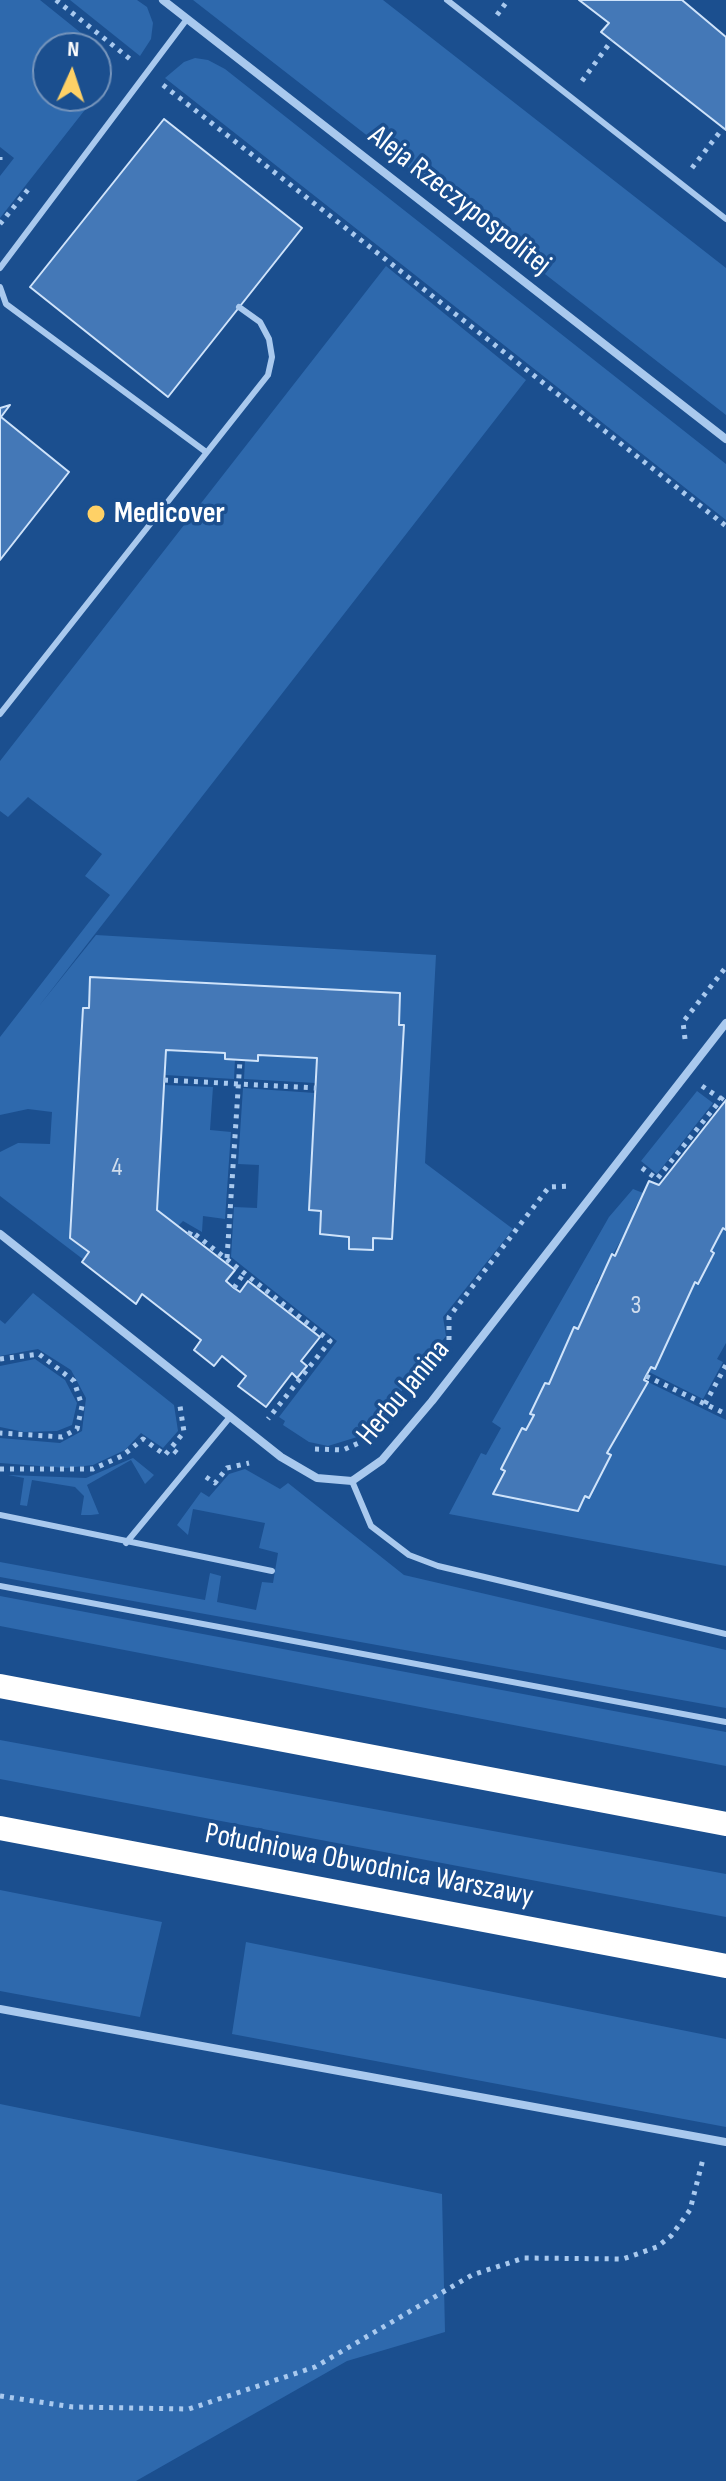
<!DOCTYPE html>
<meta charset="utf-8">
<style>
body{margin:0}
#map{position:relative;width:726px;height:2481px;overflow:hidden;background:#1b4f8f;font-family:"Sofia Sans Condensed",sans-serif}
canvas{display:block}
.north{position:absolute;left:32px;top:32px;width:80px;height:80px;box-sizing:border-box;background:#1b4f8f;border:2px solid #7695bc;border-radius:50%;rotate:3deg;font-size:22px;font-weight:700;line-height:32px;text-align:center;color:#fff}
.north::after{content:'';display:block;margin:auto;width:28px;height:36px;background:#ffd166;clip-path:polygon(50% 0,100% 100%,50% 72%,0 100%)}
</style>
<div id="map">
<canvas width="726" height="2481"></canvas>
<div class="north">N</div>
</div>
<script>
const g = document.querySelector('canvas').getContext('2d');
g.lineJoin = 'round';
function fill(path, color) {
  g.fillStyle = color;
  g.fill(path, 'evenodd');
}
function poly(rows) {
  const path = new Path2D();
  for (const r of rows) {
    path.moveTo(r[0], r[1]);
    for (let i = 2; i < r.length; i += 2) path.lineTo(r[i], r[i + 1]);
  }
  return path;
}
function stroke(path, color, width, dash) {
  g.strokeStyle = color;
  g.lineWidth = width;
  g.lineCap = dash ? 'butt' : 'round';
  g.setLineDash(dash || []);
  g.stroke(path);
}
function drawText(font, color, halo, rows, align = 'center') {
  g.font = font + ' "Sofia Sans Condensed",sans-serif';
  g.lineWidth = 7;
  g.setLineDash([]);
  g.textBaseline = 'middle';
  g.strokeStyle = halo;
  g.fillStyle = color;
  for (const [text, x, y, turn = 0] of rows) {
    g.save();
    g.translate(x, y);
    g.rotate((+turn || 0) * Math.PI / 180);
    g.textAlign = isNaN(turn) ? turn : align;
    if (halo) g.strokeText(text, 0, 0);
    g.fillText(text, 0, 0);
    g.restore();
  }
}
const green = poly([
 [0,0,40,0,91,41,86,48,48,48,48,96,95,97,0,218,0,176,14,158,0,147],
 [70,0,137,0,147,7,153,23,151,39,140,56],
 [193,0,383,0,726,268,726,415],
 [195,58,208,60,225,69,726,464,726,520,165,78,184,62],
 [386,266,526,380,39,1006,96,935,436,955,425,1163,513,1229,443,1317,446,1336,367,1434,328,1446,309,1442,283,1425,285,1421,279,1417,337,1341,231,1257,234,1207,257,1208,259,1165,238,1164,243,1088,315,1093,309,1210,321,1211,320,1234,349,1237,349,1249,373,1249,400,993,91,977,70,1238,89,1252,84,1260,0,1196,0,1152,18,1143,50,1144,52,1112,28,1109,0,1115,0,1037,110,895,85,876,102,854,28,797,8,817,0,811,0,761],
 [166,1050,225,1053,235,1059,234,1079,165,1075],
 [258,1055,317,1058,316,1083,244,1079,245,1060],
 [164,1085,213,1087,210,1130,231,1132,225,1219,203,1216,202,1232,183,1221,178,1226,157,1210],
 [697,1091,713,1103,657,1174,641,1161],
 [633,1189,643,1193,634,1210,637,1212,596,1284,599,1286,578,1329,574,1328,549,1384,545,1383,530,1413,534,1415,526,1430,522,1428,493,1494,578,1511,585,1496,589,1497,607,1453,648,1382,726,1420,726,1566,449,1514,481,1453,486,1455,501,1428,492,1422,609,1217],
 [723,1228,726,1230,726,1343,717,1359,723,1362,703,1399,649,1372,651,1367,655,1368,695,1282,698,1284,714,1253,711,1251],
 [33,1293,174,1405,178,1431,163,1448,141,1433,125,1450,93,1465,66,1468,0,1463,0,1438,60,1443,82,1431,86,1398,71,1370,38,1349,0,1356,0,1320,5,1324],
 [35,1359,65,1380,77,1403,72,1425,57,1431,24,1432,0,1427,0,1366],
 [133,1458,154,1475,145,1484,131,1460,87,1485,99,1514,91,1515,81,1515,84,1496,75,1487,32,1480,27,1506,20,1505,24,1478,8,1475,86,1478],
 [245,1469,280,1489,288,1483,404,1575,726,1650,726,1708,0,1577,0,1562,205,1600,210,1573,221,1576,217,1602,256,1610,262,1582,273,1583,278,1553,259,1548,265,1523,193,1509,188,1535,177,1525,201,1492,209,1497,229,1474],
 [0,1596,726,1732,726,1766,0,1626],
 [0,1740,726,1874,726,1917,0,1779],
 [0,1890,162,1922,140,2017,0,1991],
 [246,1942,726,2039,726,2127,232,2034],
 [0,2104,442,2194,445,2332,347,2361,136,2481,0,2481]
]);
const building = poly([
 [579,0,682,0,726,37,726,130,601,32,609,23,579,0],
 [96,62,109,72,96,89,96,62],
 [164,119,302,228,168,397,30,287,164,119],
 [10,405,1,417,69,472,0,560,0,408,10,405],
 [90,977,400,993,399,1025,404,1025,392,1239,373,1238,373,1250,349,1249,349,1237,320,1234,321,1211,309,1210,317,1058,258,1055,258,1061,225,1059,225,1053,166,1050,157,1210,235,1270,226,1281,234,1288,240,1292,248,1281,320,1337,301,1361,307,1366,297,1378,292,1373,266,1407,238,1386,246,1376,222,1356,214,1366,194,1350,201,1340,142,1294,136,1304,82,1262,89,1252,70,1238,83,1008,89,1008,90,977],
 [726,1100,726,1230,723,1228,711,1251,714,1253,698,1284,695,1282,655,1369,651,1367,646,1376,644,1380,648,1382,607,1453,611,1455,589,1498,585,1496,578,1511,493,1494,505,1471,501,1469,522,1428,526,1430,534,1415,530,1414,545,1383,549,1384,574,1327,578,1329,612,1254,615,1256,649,1181,659,1185,726,1100]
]);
const path = poly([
 [56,0,130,59],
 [497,15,508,0],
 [582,81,612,40],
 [163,85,726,526],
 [0,157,0,160],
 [692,168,723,128],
 [0,224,31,186],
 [685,1039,683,1022,726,967],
 [164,1080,316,1088],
 [702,1086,721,1099],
 [642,1168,657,1179,726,1093],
 [189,1235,191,1231,330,1341,268,1419],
 [227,1258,240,1060],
 [234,1288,244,1273],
 [449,1340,449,1317,549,1187,571,1186],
 [0,1359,39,1354,74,1381,82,1406,77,1429,62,1437,0,1433],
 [646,1376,726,1414],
 [705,1404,726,1365],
 [315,1449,343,1450,370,1438],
 [177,1453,171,1448,184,1432,180,1406],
 [0,1469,93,1469,122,1456,143,1439,165,1455,171,1448],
 [206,1477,215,1483,227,1468,249,1463],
 [0,2396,73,2407,189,2409,315,2367,472,2275,524,2258,623,2259,657,2247,671,2236,690,2210,703,2159]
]);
const lane = poly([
 [447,0,726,219],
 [0,268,187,19],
 [0,287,6,304,206,452],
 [0,714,268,375,272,357,269,339,260,322,239,307],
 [352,1481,371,1526,409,1555,438,1566,726,1634],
 [0,1515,272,1571],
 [126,1543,230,1417],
 [0,1586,726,1722]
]);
const street = poly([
 [163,0,726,439],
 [0,1234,281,1457,317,1478,352,1481,382,1460,432,1401,726,1023],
 [0,2009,726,2142]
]);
const highway = poly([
 [0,1686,726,1824],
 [0,1828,726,1966]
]);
const markers = [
 [96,514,10,"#ffd166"]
];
const numberNames = [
 ["4",117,1168],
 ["3",636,1306]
];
const streetNames = [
 ["Aleja Rzeczypospolitej",459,201,38],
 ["Herbu Janina",404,1393,-50],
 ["Południowa Obwodnica Warszawy",369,1866,11]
];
const poiNames = [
 ["Medicover",114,514]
];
fill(green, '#2e69ad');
fill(building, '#4478b7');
stroke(building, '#cfe3fa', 2);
stroke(path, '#a9c9ee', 5, [4, 6]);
stroke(lane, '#a9c9ee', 6);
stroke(street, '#a9c9ee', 8);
stroke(highway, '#fff', 24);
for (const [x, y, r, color] of markers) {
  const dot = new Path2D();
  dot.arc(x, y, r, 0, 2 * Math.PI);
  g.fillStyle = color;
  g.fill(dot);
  stroke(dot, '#1b4f8f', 3);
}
drawText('26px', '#d0dded', null, numberNames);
drawText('30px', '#fff', '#1b4f8f', streetNames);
drawText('bold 30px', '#fff', '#1b4f8f', poiNames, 'left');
</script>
